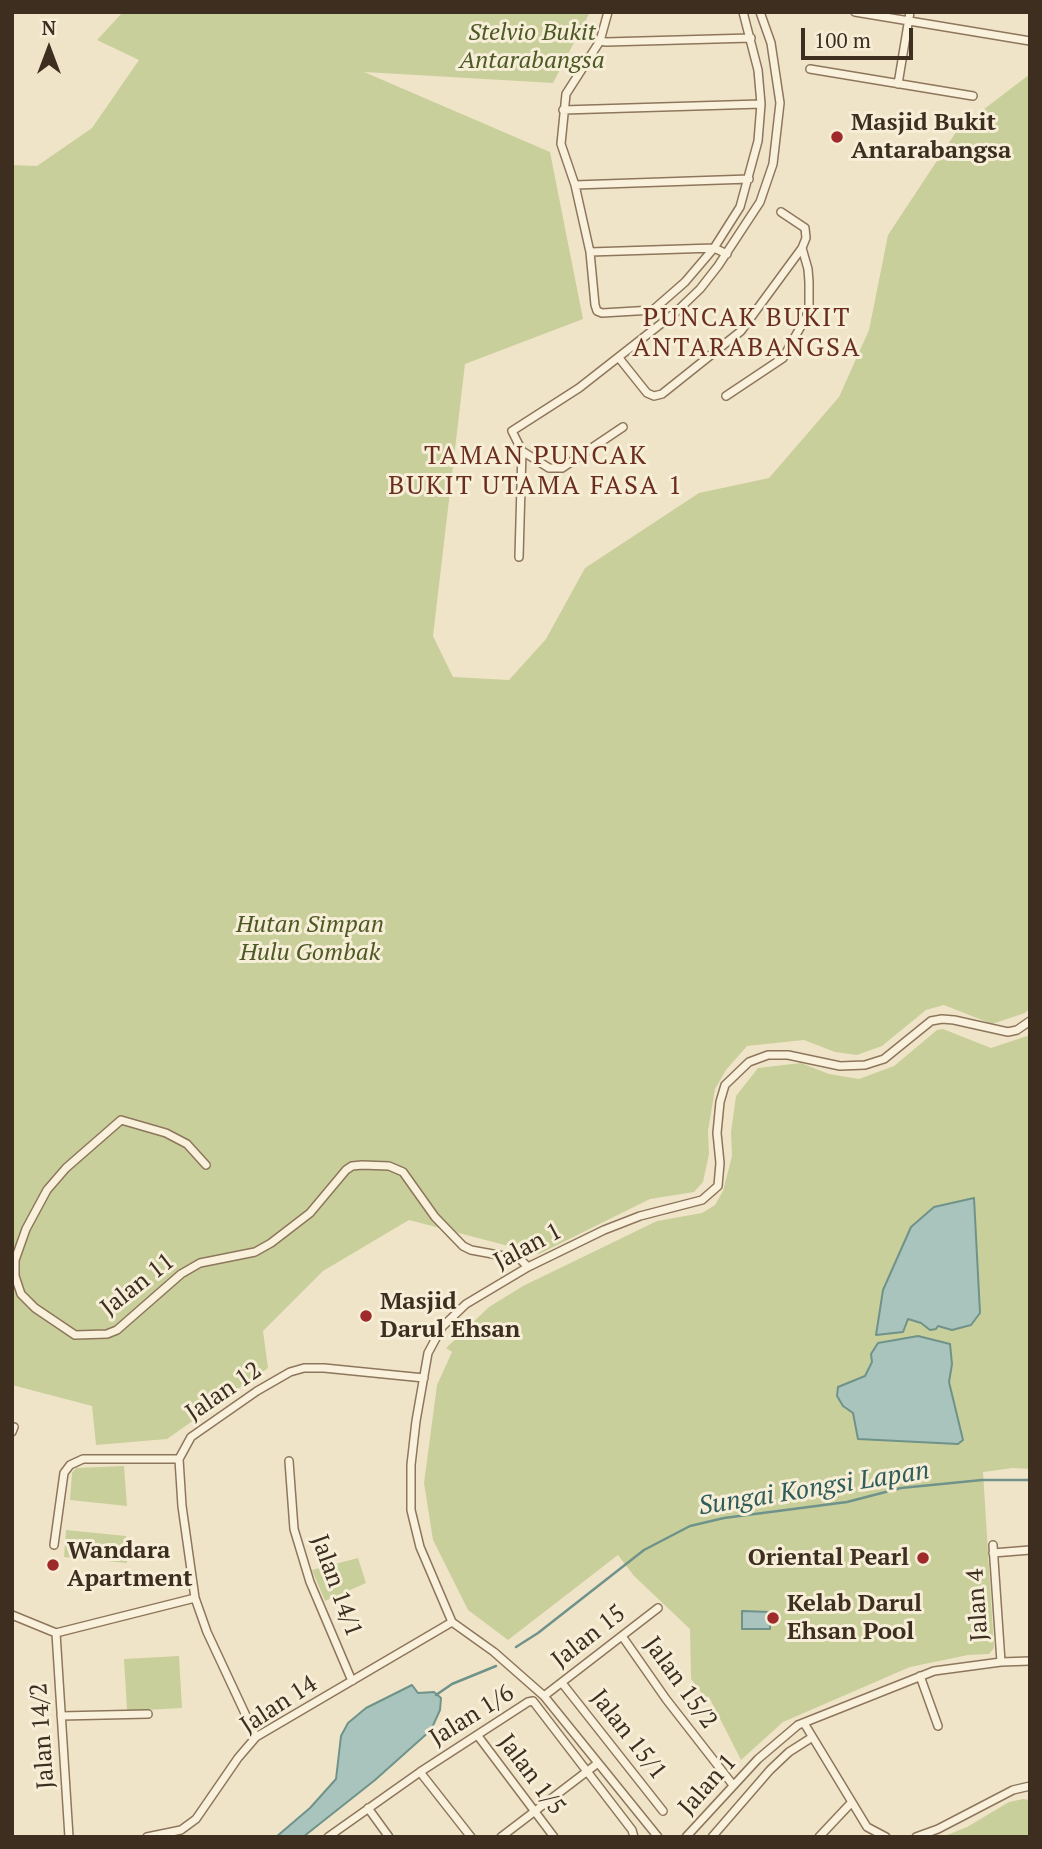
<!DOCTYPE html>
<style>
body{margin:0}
#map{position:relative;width:1042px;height:1849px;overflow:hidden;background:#f0e4c8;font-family:"PT Serif",serif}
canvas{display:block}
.frame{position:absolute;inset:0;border:14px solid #3d2e20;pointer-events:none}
.north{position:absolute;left:14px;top:14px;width:70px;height:70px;-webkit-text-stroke:5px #f7eed8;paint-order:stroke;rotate:0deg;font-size:19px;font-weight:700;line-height:28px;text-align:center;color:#3d2e20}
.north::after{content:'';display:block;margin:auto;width:24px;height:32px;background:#3d2e20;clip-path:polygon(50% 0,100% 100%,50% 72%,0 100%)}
.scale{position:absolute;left:801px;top:28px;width:112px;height:32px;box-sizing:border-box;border:4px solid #3d2e20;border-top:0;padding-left:9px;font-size:21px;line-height:24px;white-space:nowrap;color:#3d2e20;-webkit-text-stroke:5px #f7eed8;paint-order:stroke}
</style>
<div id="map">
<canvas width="1042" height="1849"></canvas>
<div class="frame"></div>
<div class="north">N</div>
<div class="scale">100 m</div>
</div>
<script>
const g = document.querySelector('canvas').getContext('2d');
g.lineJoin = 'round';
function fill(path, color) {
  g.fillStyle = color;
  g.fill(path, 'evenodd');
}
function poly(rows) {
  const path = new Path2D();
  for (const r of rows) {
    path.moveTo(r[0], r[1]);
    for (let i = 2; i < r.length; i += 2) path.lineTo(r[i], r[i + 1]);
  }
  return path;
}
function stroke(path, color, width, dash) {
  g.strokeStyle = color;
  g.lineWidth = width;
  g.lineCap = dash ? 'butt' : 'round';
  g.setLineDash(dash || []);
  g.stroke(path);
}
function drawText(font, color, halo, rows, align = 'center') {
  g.font = font + ' "PT Serif",serif';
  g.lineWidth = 6;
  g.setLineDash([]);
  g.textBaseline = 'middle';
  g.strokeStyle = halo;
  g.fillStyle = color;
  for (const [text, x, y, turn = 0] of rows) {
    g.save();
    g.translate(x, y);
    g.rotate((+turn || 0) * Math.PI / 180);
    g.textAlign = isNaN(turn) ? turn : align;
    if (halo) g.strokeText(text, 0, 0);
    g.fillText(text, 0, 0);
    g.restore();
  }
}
const green = poly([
 [123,12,590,12,553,83,364,72,550,152,583,319,465,364,433,636,453,677,509,680,546,639,585,568,699,493,769,478,839,397,869,330,888,235,958,129,1030,74,1030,1008,1025,1013,992,1024,944,1005,926,1010,882,1046,857,1055,835,1052,804,1040,747,1046,726,1070,715,1089,708,1131,709,1154,703,1182,694,1192,650,1199,539,1254,409,1220,323,1271,263,1331,268,1368,167,1439,96,1445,92,1406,12,1385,12,165,37,166,92,128,139,60,97,40],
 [943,1029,991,1048,1030,1035,1030,1469,1013,1468,983,1472,994,1648,989,1654,968,1655,910,1667,783,1722,741,1760,709,1697,704,1696,691,1679,690,1629,634,1576,618,1555,508,1640,468,1610,433,1540,424,1483,437,1385,452,1352,446,1348,489,1307,523,1286,657,1221,702,1213,715,1205,723,1191,732,1156,731,1132,736,1096,758,1068,801,1063,829,1074,859,1079,894,1066,937,1030],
 [124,1466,127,1506,70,1500,72,1473,76,1468],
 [66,1530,126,1536,127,1563,64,1557],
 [358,1558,366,1583,325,1601,312,1570],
 [179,1656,182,1708,127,1711,124,1659],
 [1023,1799,1030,1800,1030,1837,942,1837,967,1827,1009,1802]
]);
const water = poly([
 [974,1198,980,1313,971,1325,952,1330,938,1326,936,1329,930,1330,921,1323,908,1319,903,1332,876,1335,883,1290,911,1227,934,1207,974,1198],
 [918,1336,950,1344,952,1364,949,1382,963,1440,958,1444,858,1439,853,1413,843,1406,837,1396,838,1387,865,1376,872,1362,871,1354,878,1343,918,1336],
 [742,1611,770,1612,770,1629,742,1629,742,1611],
 [412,1685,418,1693,434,1692,441,1698,440,1710,431,1730,375,1780,303,1837,276,1837,310,1808,336,1779,341,1736,348,1723,366,1708,412,1685]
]);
const stream = poly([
 [516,1647,538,1633,644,1550,690,1526,724,1518,847,1502,901,1488,982,1480,1030,1480],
 [436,1695,452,1684,496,1666]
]);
const minor = poly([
 [608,12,600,41,566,94,561,144,575,185,590,252,595,305,597,311,602,313,653,310,685,282,714,248,740,207,758,141,761,104,758,70,743,12],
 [855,12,1030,41],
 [600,41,606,42,751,38],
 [810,69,973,96],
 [898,84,910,12],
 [563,110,761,104],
 [575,185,749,179],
 [590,252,714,248,727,254],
 [619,358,647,393,654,396,662,394,741,331,802,248,806,238,805,228,781,212],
 [726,396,783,358,805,319,809,310,809,282,808,269,802,248],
 [522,451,549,468,562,468,623,427],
 [519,557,522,451,512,431,579,388,676,312,700,289,718,266,760,202,773,164,780,103,771,43,760,12],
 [206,1165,187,1144,166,1133,121,1120,66,1168,47,1190,26,1229,15,1260,15,1276,21,1294,35,1308,75,1335,107,1334,117,1330,181,1274,200,1263,255,1252,271,1243,310,1213,346,1170,352,1166,362,1165,389,1166,403,1172,435,1217,463,1246,471,1250,520,1259,528,1267],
 [12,1432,14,1427],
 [289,1461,294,1529,310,1582,352,1681],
 [54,1545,64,1473,70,1465,83,1459,179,1459],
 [993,1545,1001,1662],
 [993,1553,1030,1550],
 [12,1615,56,1633,195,1598],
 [56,1633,69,1837],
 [622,1636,666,1699,733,1785],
 [920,1676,938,1726],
 [562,1683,663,1811],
 [544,1696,658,1608],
 [61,1716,148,1714],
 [804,1723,867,1827,886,1837],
 [478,1736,554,1837],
 [256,1737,207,1632,195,1598,182,1506,179,1459,191,1437,257,1391,290,1372,304,1368,324,1368,424,1378],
 [420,1772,471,1837],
 [368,1808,389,1837],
 [147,1837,181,1830,196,1819,238,1758,256,1737,452,1622],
 [328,1837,420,1772,528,1702,533,1701,632,1830,634,1837],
 [501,1837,598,1763],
 [658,1837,544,1696,494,1652,452,1622,420,1547,411,1510,411,1465,416,1421,428,1353,442,1327,466,1304,528,1267,604,1230,640,1216,702,1200,718,1186,720,1163,717,1133,720,1102,725,1085,749,1062,768,1055,788,1055,840,1066,865,1065,884,1059,931,1021,942,1019,954,1020,1008,1032,1017,1030,1030,1021],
 [686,1837,758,1759,798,1725,934,1671,1001,1662,1030,1661],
 [712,1837,770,1770,789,1752,811,1738],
 [819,1837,851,1803],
 [916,1837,938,1829,1013,1790,1030,1786]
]);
const markers = [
 [837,137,7,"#9e2a2b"],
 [366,1316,7,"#9e2a2b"],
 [923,1558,7,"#9e2a2b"],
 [53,1565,7,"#9e2a2b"],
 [773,1618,7,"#9e2a2b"]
];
const parkNames = [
 ["Stelvio Bukit",532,33],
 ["Antarabangsa",532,61],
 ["Hutan Simpan",310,925],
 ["Hulu Gombak",310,953]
];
const poiNames = [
 ["Masjid Bukit",851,123],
 ["Antarabangsa",851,151],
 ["Masjid",380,1302],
 ["Darul Ehsan",380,1330],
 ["Wandara",67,1551],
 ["Apartment",67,1579],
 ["Oriental Pearl",909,1558,"right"],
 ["Kelab Darul",787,1604],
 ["Ehsan Pool",787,1632]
];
const streetNames = [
 ["Jalan 1",528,1247,-28],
 ["Jalan 11",138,1285,-38],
 ["Jalan 12",224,1392,-34],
 ["Jalan 14/1",336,1586,70],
 ["Jalan 4",978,1605,-94],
 ["Jalan 15",589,1637,-38],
 ["Jalan 15/2",680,1683,54],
 ["Jalan 14",279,1705,-33],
 ["Jalan 1/6",472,1716,-32],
 ["Jalan 15/1",628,1735,52],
 ["Jalan 14/2",43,1736,-94],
 ["Jalan 1/5",531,1775,53],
 ["Jalan 1",708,1785,-48]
];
const neighbourhoodNames = [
 ["PUNCAK BUKIT",747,319],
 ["ANTARABANGSA",747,349],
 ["TAMAN PUNCAK",536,457],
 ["BUKIT UTAMA FASA 1",536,487]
];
const waterNames = [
 ["Sungai Kongsi Lapan",814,1489,-9]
];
fill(green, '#c9cf9b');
fill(water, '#a9c4bc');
stroke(water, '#6f938a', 2);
stroke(stream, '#6f938a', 2.5);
stroke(minor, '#8d765c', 10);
stroke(minor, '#faf1dc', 7);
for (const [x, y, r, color] of markers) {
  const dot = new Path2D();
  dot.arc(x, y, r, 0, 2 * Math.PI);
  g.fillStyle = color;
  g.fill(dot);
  stroke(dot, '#f7eed8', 2.5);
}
drawText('italic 24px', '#4d5a26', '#f7eed8', parkNames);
drawText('bold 24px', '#3d2e20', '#f7eed8', poiNames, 'left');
drawText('24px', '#3d2e20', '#f7eed8', streetNames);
g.letterSpacing = '2px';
drawText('26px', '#6b2e1e', '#f7eed8', neighbourhoodNames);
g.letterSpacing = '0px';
drawText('italic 26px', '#2f5d5a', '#f7eed8', waterNames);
</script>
